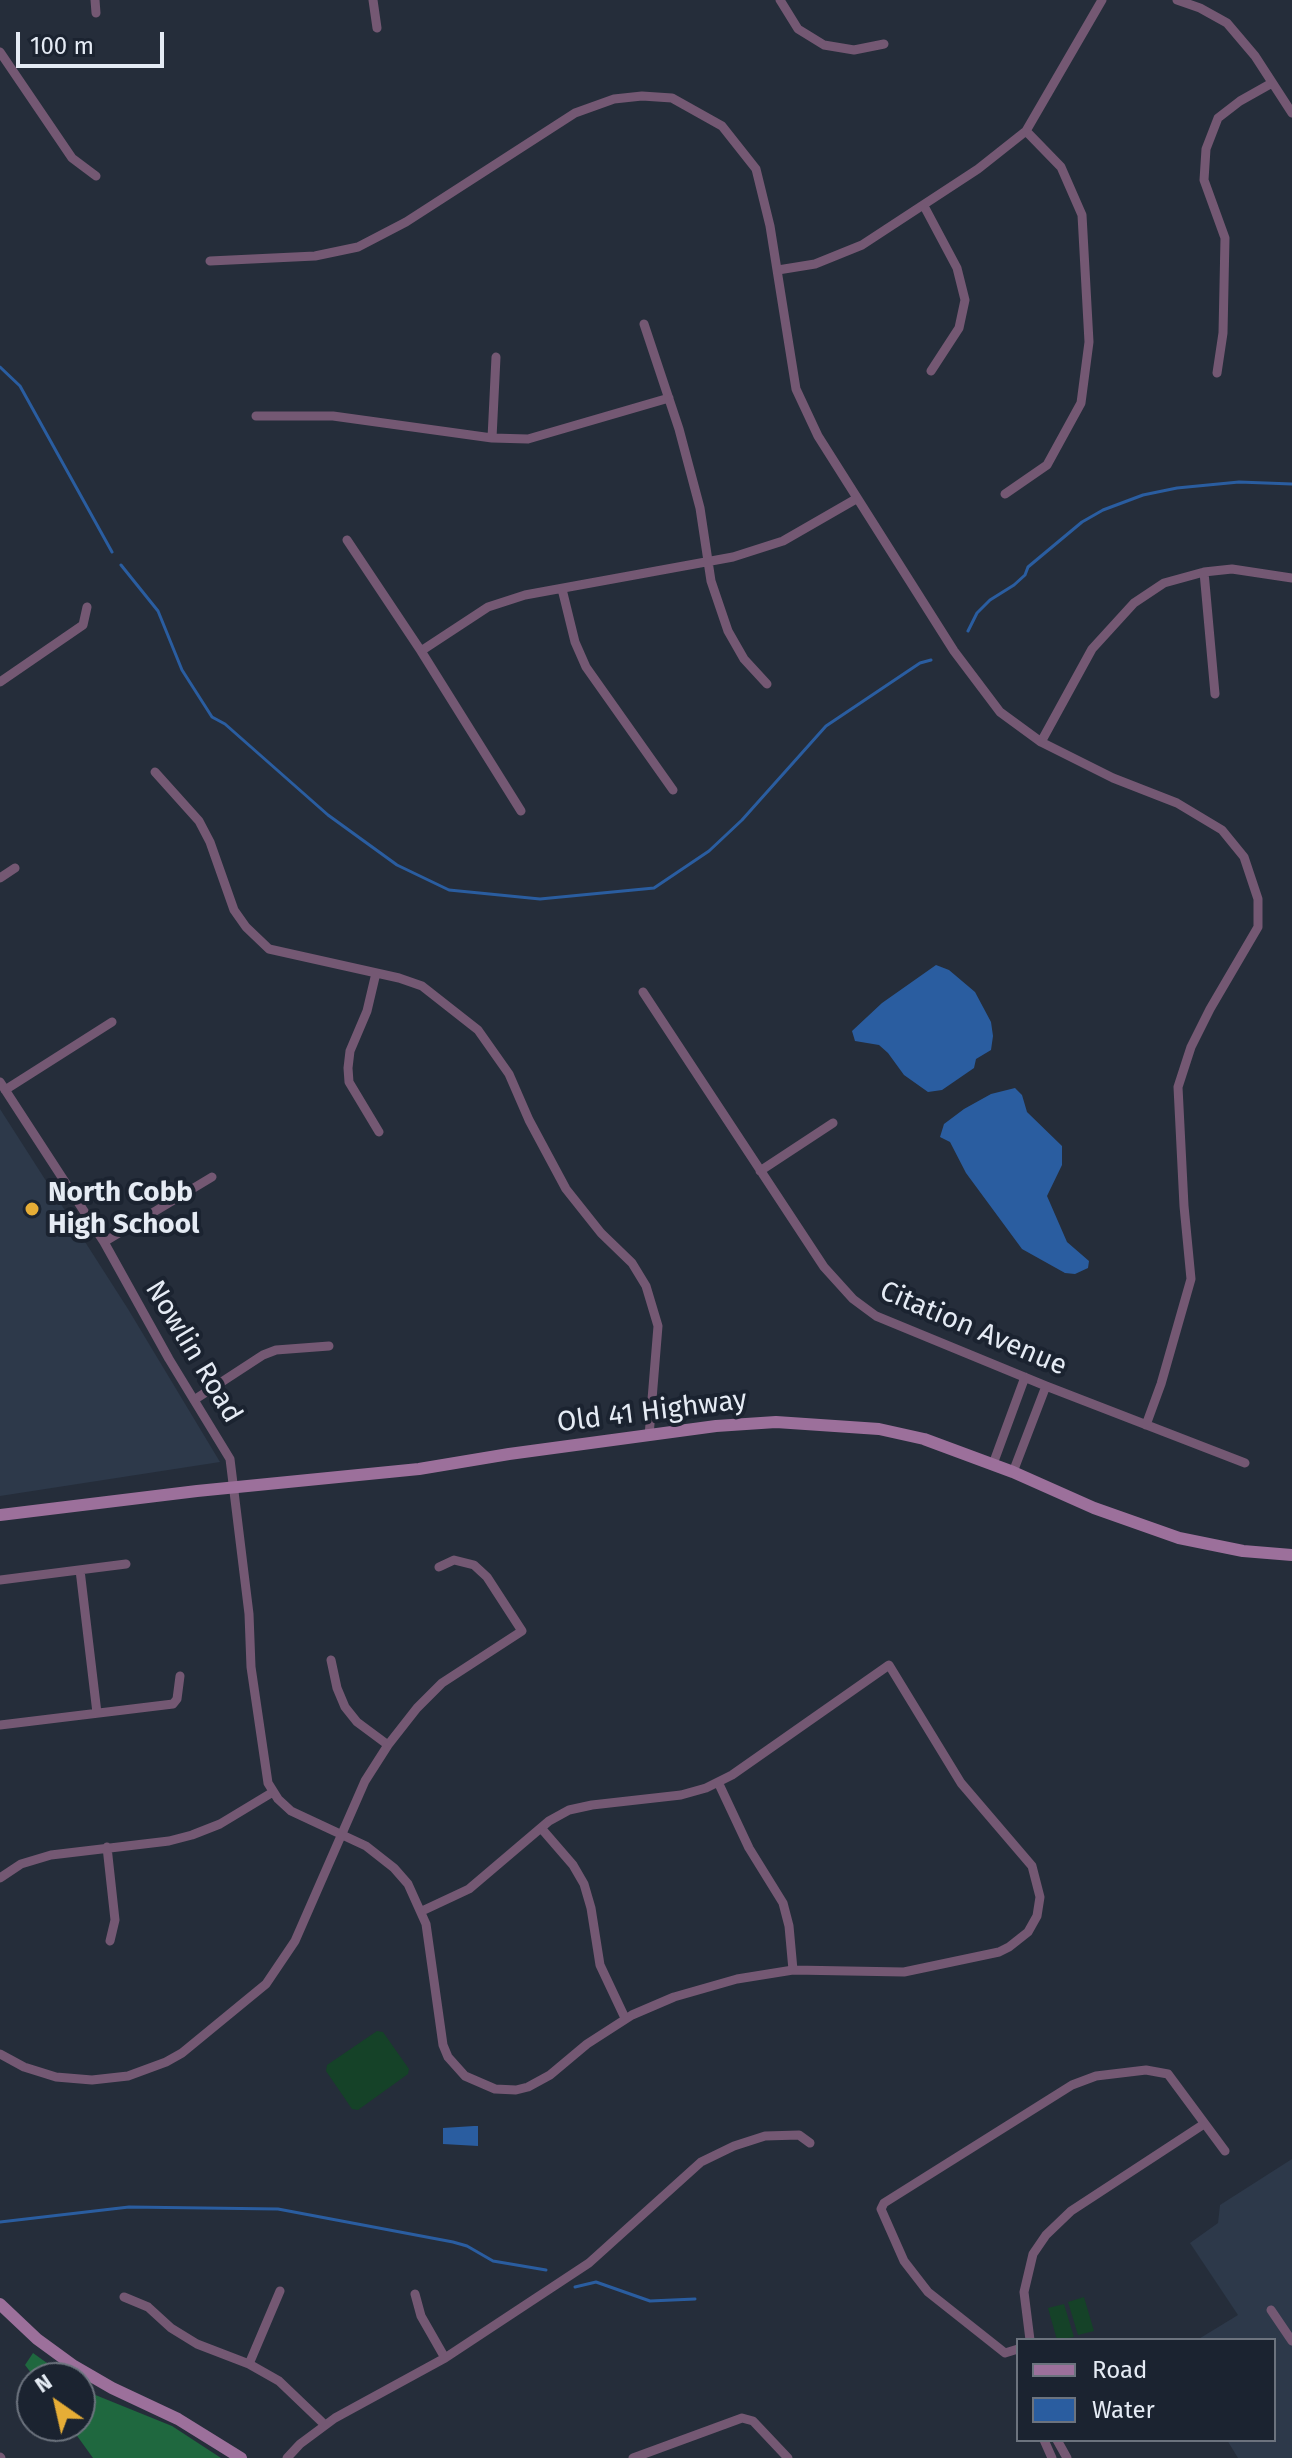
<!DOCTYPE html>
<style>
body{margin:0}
#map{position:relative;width:1292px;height:2458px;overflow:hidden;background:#252d3a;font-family:"Fira Sans",sans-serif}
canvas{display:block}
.legend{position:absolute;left:1016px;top:2338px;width:260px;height:104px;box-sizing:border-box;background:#1b2330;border:2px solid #6c737e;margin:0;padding:10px 14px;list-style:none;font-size:24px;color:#e5ebf4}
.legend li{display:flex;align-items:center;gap:16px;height:40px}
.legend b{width:40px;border:2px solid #6c737e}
.north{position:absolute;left:16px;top:2362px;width:80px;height:80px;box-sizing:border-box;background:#1b2330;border:2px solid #6c737e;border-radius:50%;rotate:326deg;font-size:22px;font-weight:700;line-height:32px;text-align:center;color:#e5ebf4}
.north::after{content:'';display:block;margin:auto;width:28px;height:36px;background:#e6ad36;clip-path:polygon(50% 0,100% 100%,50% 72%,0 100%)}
.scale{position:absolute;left:16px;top:32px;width:148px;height:36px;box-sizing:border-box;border:4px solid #e5ebf4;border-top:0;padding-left:10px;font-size:24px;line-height:28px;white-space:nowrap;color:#e5ebf4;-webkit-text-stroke:6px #1b2330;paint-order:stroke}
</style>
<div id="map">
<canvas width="1292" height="2458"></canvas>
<ul class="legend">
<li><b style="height:10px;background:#9c709b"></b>Road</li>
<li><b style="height:22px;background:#2a5da0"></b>Water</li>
</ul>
<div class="north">N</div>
<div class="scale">100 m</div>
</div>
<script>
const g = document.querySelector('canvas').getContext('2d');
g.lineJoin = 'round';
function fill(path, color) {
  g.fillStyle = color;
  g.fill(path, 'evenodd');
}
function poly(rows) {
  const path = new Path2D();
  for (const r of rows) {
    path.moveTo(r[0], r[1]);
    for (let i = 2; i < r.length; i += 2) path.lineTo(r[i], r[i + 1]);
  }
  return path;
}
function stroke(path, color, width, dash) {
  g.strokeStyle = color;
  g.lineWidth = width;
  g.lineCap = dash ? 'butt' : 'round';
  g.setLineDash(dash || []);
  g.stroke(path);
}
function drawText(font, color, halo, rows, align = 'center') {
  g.font = font + ' "Fira Sans",sans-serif';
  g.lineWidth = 8;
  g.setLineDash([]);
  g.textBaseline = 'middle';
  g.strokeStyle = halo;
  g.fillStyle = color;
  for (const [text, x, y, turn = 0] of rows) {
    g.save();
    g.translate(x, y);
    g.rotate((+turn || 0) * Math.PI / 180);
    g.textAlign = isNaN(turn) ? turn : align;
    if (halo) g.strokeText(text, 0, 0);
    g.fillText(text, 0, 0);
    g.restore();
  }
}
const built = poly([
 [0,1109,128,1309,220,1462,0,1496],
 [1292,2159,1292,2458,1238,2458,1227,2440,1274,2440,1274,2340,1197,2340,1238,2315,1190,2243,1218,2223,1220,2205]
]);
const green = poly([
 [377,2031,383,2032,409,2069,408,2074,358,2110,352,2109,326,2071,327,2065],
 [1084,2297,1094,2331,1078,2335,1068,2302],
 [1064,2304,1074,2337,1057,2340,1048,2308]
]);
const forest = poly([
 [33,2353,68,2378,35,2378,25,2365],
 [80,2387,88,2392,172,2426,221,2458,93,2458,70,2426,80,2426]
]);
const water = poly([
 [936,965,949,970,975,992,991,1022,993,1036,991,1050,976,1059,974,1068,942,1090,928,1092,904,1075,888,1053,879,1045,855,1041,852,1031,882,1003],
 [1015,1088,1022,1095,1027,1112,1062,1146,1062,1165,1047,1196,1067,1242,1089,1261,1088,1268,1075,1274,1065,1273,1022,1249,966,1173,950,1142,940,1137,944,1124,964,1109,991,1094],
 [474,2126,478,2126,478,2146,443,2144,443,2128]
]);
const stream = poly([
 [0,367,20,386,112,552],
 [121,565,158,611,182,670,212,717,225,724,328,815,397,865,449,890,540,899,654,888,709,851,742,820,826,726,920,663,931,660],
 [968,631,977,613,990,600,1014,585,1025,575,1028,567,1082,522,1103,510,1143,495,1177,488,1239,482,1292,484],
 [0,2222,129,2207,278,2209,453,2242,467,2246,493,2261,546,2270],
 [575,2287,596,2282,650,2301,695,2299]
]);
const street = poly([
 [95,0,96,13],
 [373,0,377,28],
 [780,0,798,29,824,45,854,50,884,44],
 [1177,0,1200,8,1227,23,1255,56,1292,113],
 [0,52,72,158,96,176],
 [924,206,957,268,965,300,959,328,931,371],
 [210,261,315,256,358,247,406,222,575,113,614,99,642,96,672,98,722,126,756,169,770,226,796,389,818,436,954,651,1000,712,1041,742,1113,778,1177,803,1222,830,1244,857,1258,899,1258,927,1210,1009,1191,1047,1178,1087,1184,1206,1191,1279,1161,1384,1146,1425],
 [778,270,815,264,862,245,978,169,1026,131,1102,0],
 [644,324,679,429,700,508,711,581,728,631,744,659,767,684],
 [1217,373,1223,333,1225,238,1204,180,1206,149,1218,118,1240,101,1272,83],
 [256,416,333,416,492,438,528,439,669,398],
 [492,438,496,357],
 [1005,494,1047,465,1081,403,1089,342,1082,215,1061,167,1026,131],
 [347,540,421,651,521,811],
 [1204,572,1215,694],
 [562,589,575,642,586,667,673,790],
 [421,651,488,607,525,595,733,557,783,541,856,499],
 [0,682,83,625,87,607],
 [1041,742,1092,649,1134,603,1164,583,1204,572,1232,569,1292,578],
 [155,772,199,821,210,842,234,910,246,927,269,949,399,978,422,986,478,1030,509,1074,529,1120,566,1189,601,1233,632,1263,646,1286,658,1326,649,1436],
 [0,878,15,868],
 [376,973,367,1011,350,1051,348,1068,349,1082,379,1132],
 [643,992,824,1267,853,1299,876,1316,1046,1386,1245,1463],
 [0,1082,104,1242,169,1359,230,1459,249,1614,251,1667,268,1783,278,1799,291,1811,366,1846,394,1868,408,1884,426,1924,443,2045,448,2057,465,2076,495,2089,516,2090,528,2087,550,2075,587,2044,632,2015,674,1997,737,1979,793,1970,904,1972,999,1952,1009,1947,1028,1932,1037,1916,1040,1897,1032,1866,961,1783,889,1665,732,1775,706,1788,681,1795,592,1805,569,1810,549,1821,469,1889,422,1911],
 [5,1090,112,1022],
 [760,1171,833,1123],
 [104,1242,212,1177],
 [194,1400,263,1355,276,1350,329,1346],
 [993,1464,1025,1377],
 [1013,1472,1046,1386],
 [80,1570,97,1713],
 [0,1580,126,1564],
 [331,1660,337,1688,345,1707,357,1722,388,1745],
 [0,1725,173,1704,177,1699,180,1676],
 [718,1782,749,1848,783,1903,789,1926,793,1970],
 [541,1828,573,1865,584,1884,591,1908,600,1965,625,2018],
 [107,1847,115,1920,110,1941],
 [0,1878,21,1864,51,1855,169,1841,192,1835,220,1824,273,1792],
 [0,2054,24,2067,56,2077,92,2080,128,2076,166,2062,182,2053,266,1984,295,1941,365,1781,388,1745,417,1708,442,1683,522,1631,487,1577,474,1565,454,1560,439,1567],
 [415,2294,421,2316,445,2358],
 [124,2297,148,2307,171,2328,197,2344,249,2364,279,2381,325,2425],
 [1271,2310,1292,2341],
 [1030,2340,1024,2292,1033,2254,1046,2235,1071,2211,1204,2124],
 [1018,2349,1005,2353,928,2292,904,2261,881,2209,884,2203,1072,2085,1096,2076,1146,2070,1168,2074,1225,2151],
 [249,2364,280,2291],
 [1044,2440,1052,2458],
 [1057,2440,1067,2458],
 [0,2457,1,2458],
 [287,2458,300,2444,335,2418,445,2358,589,2263,701,2162,734,2146,765,2136,799,2135,810,2143],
 [633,2458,742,2418,753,2421,788,2458]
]);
const secondary = poly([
 [0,1515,197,1491,419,1469,509,1454,716,1426,776,1422,879,1429,924,1439,1013,1472,1094,1508,1179,1538,1243,1551,1292,1555],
 [0,2304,37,2339,74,2366,112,2388,178,2419,241,2458]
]);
const markers = [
 [32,1209,8,"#e6ad36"]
];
const poiNames = [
 ["North Cobb",48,1193],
 ["High School",48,1225]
];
const streetNames = [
 ["Citation Avenue",973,1329,23],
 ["Nowlin Road",193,1352,59],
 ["Old 41 Highway",652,1412,-7]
];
fill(built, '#2d394a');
fill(green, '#154228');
fill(forest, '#1f683f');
fill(water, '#2a5da0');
stroke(stream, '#2a5da0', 3);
stroke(street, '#745873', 9);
stroke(secondary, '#9c709b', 12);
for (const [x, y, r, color] of markers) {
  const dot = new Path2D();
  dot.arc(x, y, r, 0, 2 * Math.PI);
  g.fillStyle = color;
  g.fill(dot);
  stroke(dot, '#1b2330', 3);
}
drawText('bold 28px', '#e5ebf4', '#1b2330', poiNames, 'left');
drawText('28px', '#e5ebf4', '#1b2330', streetNames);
</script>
